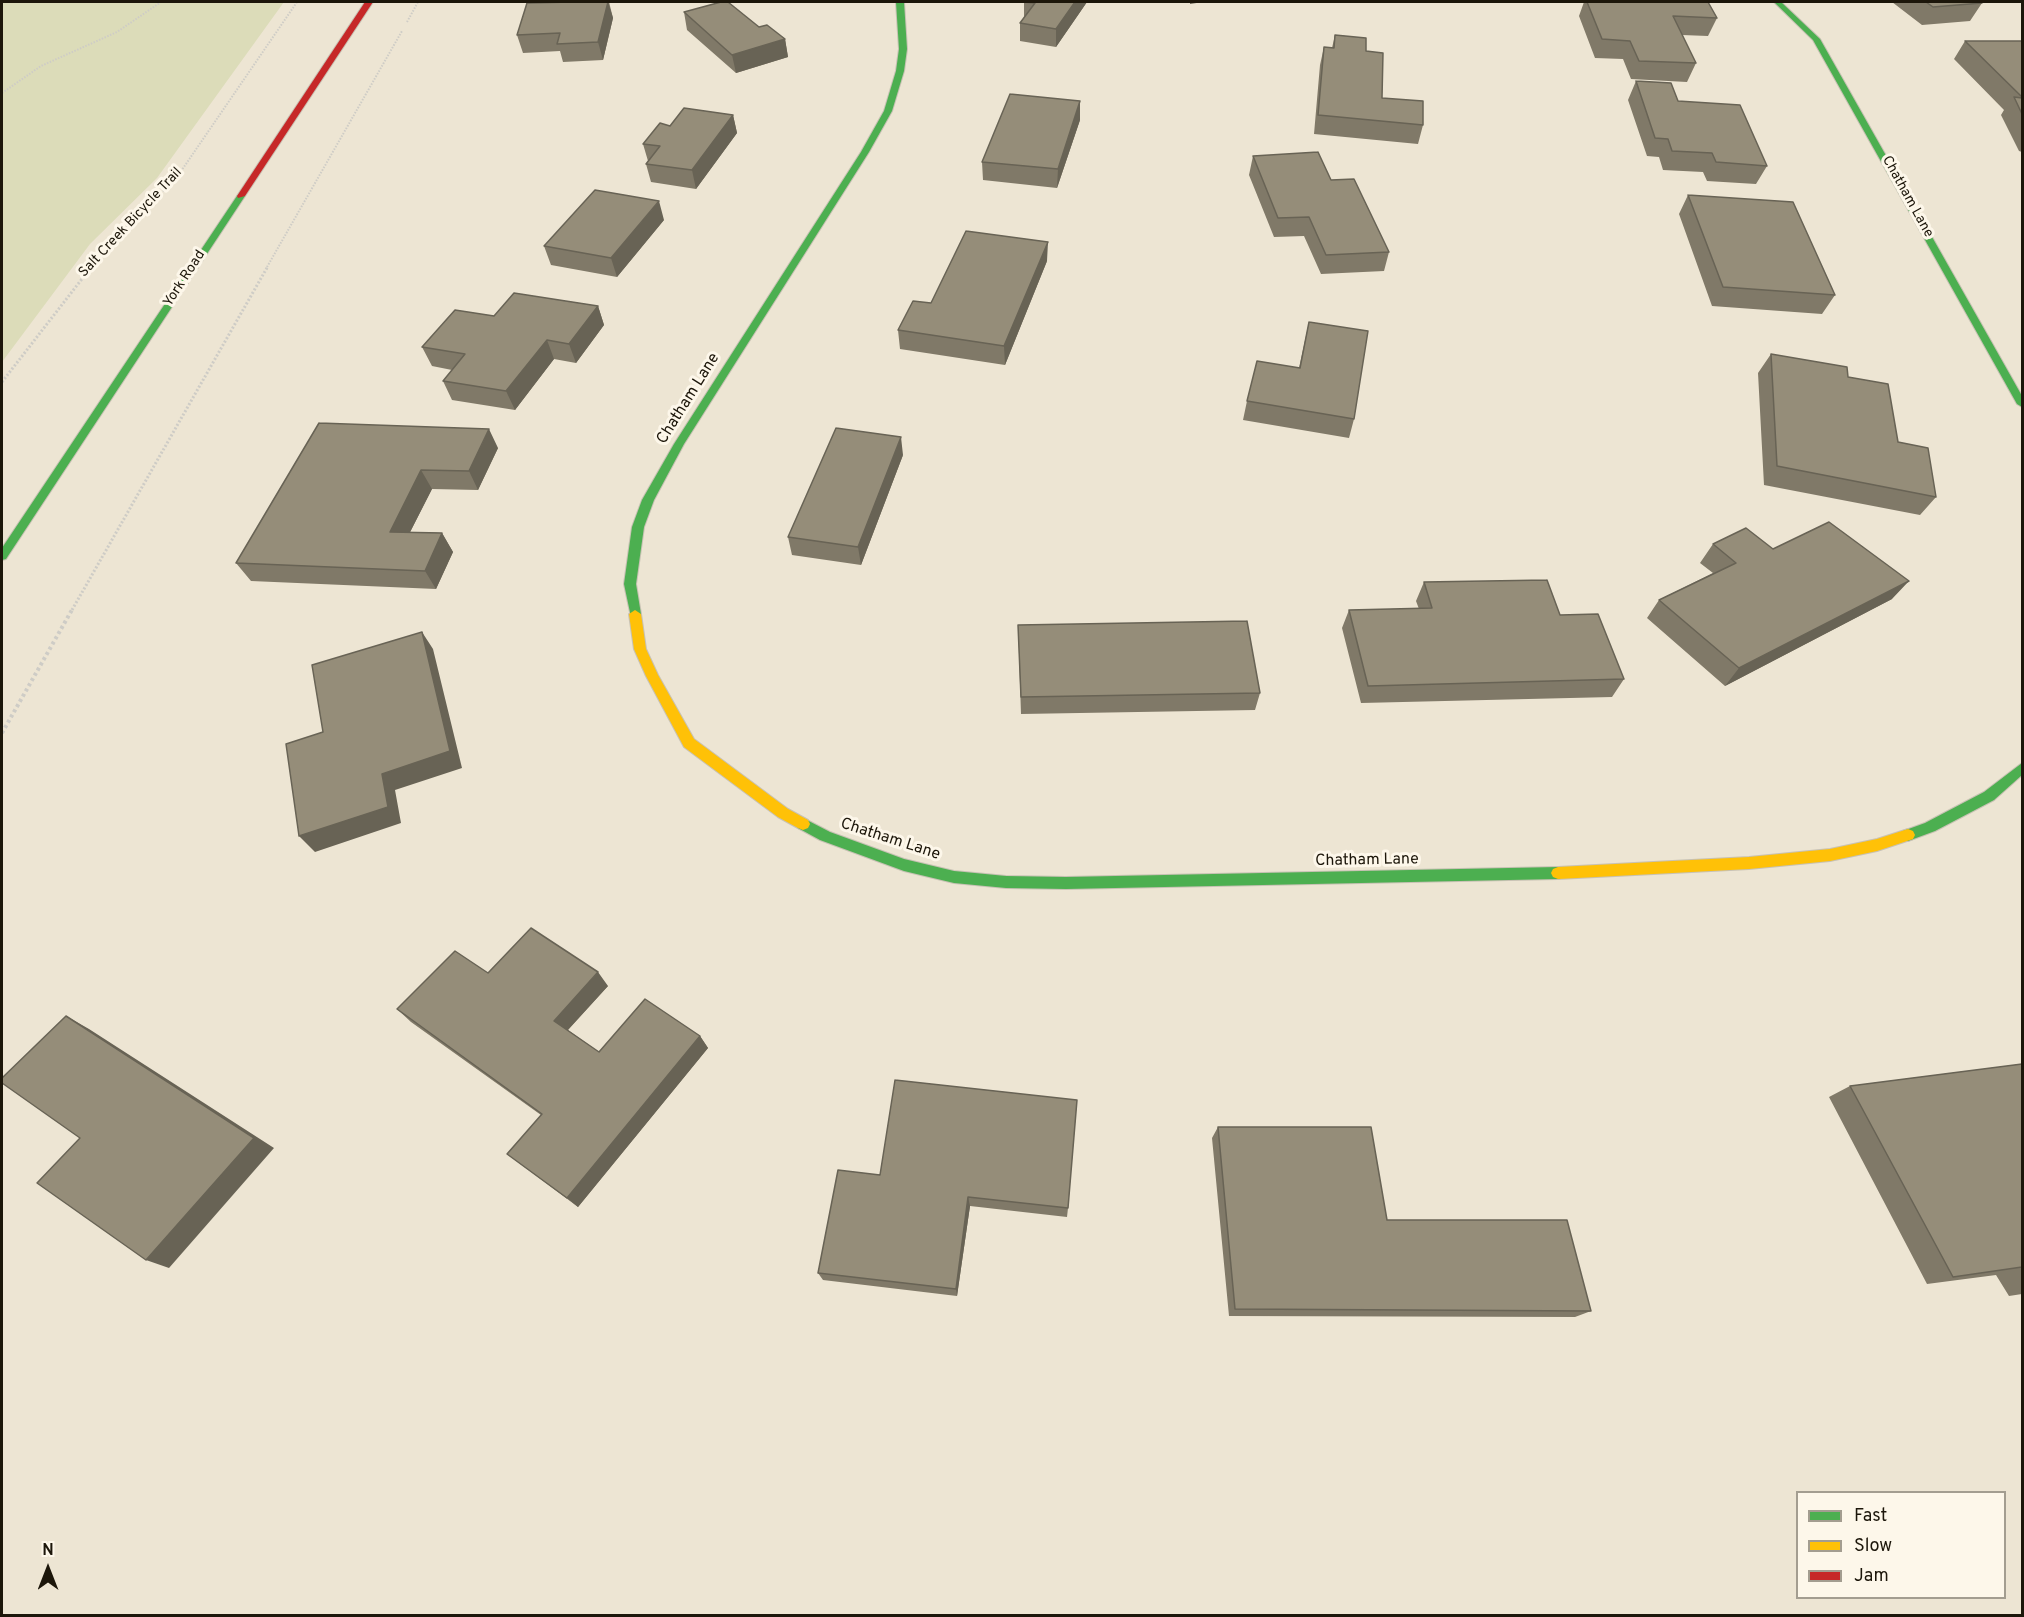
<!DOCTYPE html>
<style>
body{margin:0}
#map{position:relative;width:2024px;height:1617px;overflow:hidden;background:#ede5d3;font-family:Overpass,sans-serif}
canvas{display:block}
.frame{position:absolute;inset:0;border:3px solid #1c160a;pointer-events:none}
.legend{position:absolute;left:1796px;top:1491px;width:210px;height:108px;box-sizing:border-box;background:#fdf7ea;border:2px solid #a39d90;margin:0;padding:8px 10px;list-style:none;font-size:18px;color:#1c160a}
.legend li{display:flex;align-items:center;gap:12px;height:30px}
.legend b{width:30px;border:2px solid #a39d90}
.north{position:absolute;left:18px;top:1539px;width:60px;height:60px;-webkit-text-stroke:4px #fdf7ea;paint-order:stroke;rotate:0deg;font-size:16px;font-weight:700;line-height:24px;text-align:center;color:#1c160a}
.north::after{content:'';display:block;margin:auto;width:21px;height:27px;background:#1c160a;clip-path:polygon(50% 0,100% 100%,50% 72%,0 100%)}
</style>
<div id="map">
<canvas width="2024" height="1617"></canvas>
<div class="frame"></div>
<ul class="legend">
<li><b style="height:8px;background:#4caf50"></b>Fast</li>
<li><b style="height:8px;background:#ffc107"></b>Slow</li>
<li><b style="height:8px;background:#c62828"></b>Jam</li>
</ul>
<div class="north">N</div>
</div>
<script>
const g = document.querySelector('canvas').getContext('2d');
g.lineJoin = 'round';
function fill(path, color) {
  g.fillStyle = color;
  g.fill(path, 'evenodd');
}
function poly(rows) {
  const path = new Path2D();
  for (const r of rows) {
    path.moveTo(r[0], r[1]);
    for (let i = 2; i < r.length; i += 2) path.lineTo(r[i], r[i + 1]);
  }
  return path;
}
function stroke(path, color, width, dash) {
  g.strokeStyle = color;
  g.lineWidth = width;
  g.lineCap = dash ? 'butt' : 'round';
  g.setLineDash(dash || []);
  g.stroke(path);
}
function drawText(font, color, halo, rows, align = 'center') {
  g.font = font + ' Overpass,sans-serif';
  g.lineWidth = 6;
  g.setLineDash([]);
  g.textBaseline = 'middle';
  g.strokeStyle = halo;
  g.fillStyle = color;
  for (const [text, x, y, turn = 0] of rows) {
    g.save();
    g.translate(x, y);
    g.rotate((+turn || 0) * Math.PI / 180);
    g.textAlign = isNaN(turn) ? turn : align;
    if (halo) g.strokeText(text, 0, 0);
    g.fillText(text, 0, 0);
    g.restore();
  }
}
const green = poly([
 [2,2,284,2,157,178,90,244,2,362]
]);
const pathFar2 = poly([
 [407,22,418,2],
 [2,93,41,66,117,32,161,2],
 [90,267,134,219,175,180,297,2],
 [267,267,402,31]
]);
const pathFar1 = poly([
 [2,382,92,266],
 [72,610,268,266]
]);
const path = poly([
 [2,733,73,608]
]);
const fast = poly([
 [896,2,904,2,907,49,904,71,892,111,869,152,684,444,654,500,644,527,636,584,641,614,635,618,631,617,624,584,632,527,642,500,674,444,861,152,884,111,896,71,899,49,896,2],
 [1774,2,1781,2,1820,39,2022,396,2022,407,2017,404,1813,40,1774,2],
 [241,193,245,196,6,559,2,560,2,548,237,196,241,193],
 [2022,763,2022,775,1994,800,1935,831,1908,841,1903,839,1901,835,1903,831,1925,823,1984,792,2022,763],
 [803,818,830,832,904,859,954,871,1006,876,1066,877,1558,867,1563,869,1565,873,1563,877,1558,879,1066,889,1006,888,954,883,904,871,820,840,798,828,796,824,798,820,803,818]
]);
const slow = poly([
 [635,610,641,614,646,649,658,675,694,739,788,809,808,820,810,824,808,828,803,830,798,828,778,817,684,747,646,676,634,649,629,614,635,610],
 [1908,829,1913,831,1915,835,1913,839,1877,851,1830,861,1749,869,1558,879,1553,877,1551,873,1553,869,1558,867,1749,857,1830,849,1877,839,1908,829]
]);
const jam = poly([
 [365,2,373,2,245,196,238,198,237,196,365,2]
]);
const wall = poly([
 [573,2,609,2,613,18,603,60,563,62,560,51,523,53,517,35],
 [1024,2,1087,2,1056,47,1020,41,1020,23,1024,19],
 [1584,2,1708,2,1717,18,1708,36,1682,35,1696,63,1687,82,1631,79,1623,59,1595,58,1579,16],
 [1892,2,1980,2,1982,3,1970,21,1922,25],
 [684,12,785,39,788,57,736,73,687,30],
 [1335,35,1366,51,1382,98,1423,125,1418,144,1314,134,1320,65,1324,47,1332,48],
 [1965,41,2022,41,2022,152,2019,151,2001,115,2004,110,1954,59],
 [1636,81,1678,101,1767,166,1756,184,1707,181,1703,172,1663,170,1659,157,1647,156,1628,100],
 [733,115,737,133,696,189,651,182,646,164,648,161,643,144,670,126],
 [1080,120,1057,188,983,180,982,162],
 [1253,156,1331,180,1389,252,1384,271,1321,274,1304,236,1274,237,1249,175],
 [1688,195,1835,295,1822,314,1712,306,1679,214],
 [664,220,617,277,551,265,544,246],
 [1047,261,1005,365,900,349,898,330],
 [598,306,604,325,576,363,554,359,515,410,452,400,443,381,452,370,432,366,422,347,494,316],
 [1309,322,1354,419,1349,438,1243,420,1247,401,1299,368],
 [1771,354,1848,377,1898,442,1936,497,1920,515,1764,485,1758,373],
 [319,423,498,448,478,490,432,489,410,532,442,533,453,552,436,589,251,581,236,563],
 [903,455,861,565,792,555,788,537],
 [1713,544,1773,549,1892,599,1725,686,1647,618,1659,600,1713,573,1700,563],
 [1424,582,1560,615,1624,679,1612,697,1361,703,1342,628,1349,610,1419,609,1416,601],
 [1018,625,1260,693,1255,710,1021,714],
 [488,973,608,986,568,1030,599,1052,700,1036,708,1048,578,1207,507,1154,541,1115,411,1022,397,1009],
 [2022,1064,2022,1294,2009,1296,1996,1275,1927,1284,1829,1097,1850,1086],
 [1218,1127,1387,1220,1591,1311,1575,1317,1229,1316,1212,1138],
 [838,1170,1068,1208,1067,1217,970,1206,957,1296,823,1280,818,1273]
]);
const shadedWall = poly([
 [608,2,613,18,603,60,598,42],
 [1075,2,1087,2,1056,47,1056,29],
 [1190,2,1203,2,1190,4],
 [785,39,788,57,736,73,732,55],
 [1080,101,1080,120,1057,188,1058,169],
 [733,115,737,133,696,189,692,170],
 [659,201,664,220,617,277,611,258],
 [1048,242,1047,261,1005,365,1004,346],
 [598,306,604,325,576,363,569,344],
 [547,340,554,359,515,410,506,391],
 [489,429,498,448,478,490,469,471],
 [901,437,903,455,861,565,858,547],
 [421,470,432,489,401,550,390,532],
 [442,533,453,552,436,589,425,571],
 [1909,581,1892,599,1725,686,1739,668],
 [422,632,433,649,462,768,395,790,401,823,315,852,299,836,382,774],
 [598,972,608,986,565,1033,554,1021],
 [66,1016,89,1029,274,1148,169,1268,146,1260],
 [700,1036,708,1048,578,1207,567,1198],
 [968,1197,970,1206,957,1296,956,1289]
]);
const building = poly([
 [573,2,608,2,598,42,557,44,560,33,517,35,527,3,573,2],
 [721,2,728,2,759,27,767,25,785,39,732,55,684,12,721,2],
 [1024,2,1075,2,1056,29,1020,23,1035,3,1024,2],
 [1587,2,1708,2,1717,18,1673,16,1696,63,1639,61,1630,41,1602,39,1587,2],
 [1926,2,1980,2,1982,3,1933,7,1926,2],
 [1335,35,1366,38,1366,51,1383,53,1382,98,1423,101,1423,125,1318,115,1324,47,1334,48,1335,35],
 [1965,41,2022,41,2022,97,1965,41],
 [1636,81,1671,83,1678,101,1740,105,1767,166,1716,162,1712,153,1672,151,1668,139,1655,138,1636,81],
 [1010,94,1080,101,1058,169,982,162,1010,94],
 [2014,97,2022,98,2022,114,2014,97],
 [684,108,733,115,692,170,646,164,660,146,643,144,660,123,670,126,684,108],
 [1318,152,1331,180,1354,179,1389,252,1326,255,1309,217,1278,218,1253,156,1318,152],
 [595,190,659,201,611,258,544,246,595,190],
 [1688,195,1793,202,1835,295,1723,287,1688,195],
 [966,231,1048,242,1004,346,898,330,913,301,931,303,966,231],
 [514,293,598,306,569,344,547,340,506,391,443,381,465,354,422,347,455,310,494,316,514,293],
 [1309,322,1368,331,1354,419,1247,401,1257,361,1300,368,1309,322],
 [1771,354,1847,367,1848,377,1888,384,1898,442,1928,448,1936,497,1777,466,1771,354],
 [319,423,489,429,469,471,421,470,390,532,442,533,425,571,236,563,319,423],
 [836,428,901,437,858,547,788,537,836,428],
 [1829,522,1909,581,1739,668,1659,600,1736,563,1713,544,1746,528,1773,549,1829,522],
 [1547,580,1560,615,1598,614,1624,679,1368,686,1349,610,1432,608,1424,582,1547,580],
 [1247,621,1260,693,1021,697,1018,625,1247,621],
 [422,632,450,751,382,774,388,807,299,836,286,744,323,732,312,665,422,632],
 [531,928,598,972,554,1021,599,1052,645,999,700,1036,567,1198,507,1154,542,1114,397,1009,455,951,488,973,531,928],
 [66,1016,254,1138,146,1260,37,1183,80,1138,2,1083,2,1078,66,1016],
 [2022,1064,2022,1267,1953,1277,1850,1086,2022,1064],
 [895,1080,1077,1100,1068,1208,968,1197,956,1289,818,1273,838,1170,880,1175,895,1080],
 [1218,1127,1371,1127,1387,1220,1567,1220,1591,1311,1235,1309,1218,1127]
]);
const farStreetnames = [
 ["Chatham Lane",1907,197,61],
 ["Salt Creek Bicycle Trail",131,223,-47],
 ["York Road",185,279,-57]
];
const streetNames = [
 ["Chatham Lane",689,399,-58],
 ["Chatham Lane",890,840,18],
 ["Chatham Lane",1367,861,-1]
];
fill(green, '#dcdcb9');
stroke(fast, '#c8c2b4', 2);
stroke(slow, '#c8c2b4', 2);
stroke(jam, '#c8c2b4', 2);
stroke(pathFar2, '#ceccc6', 2, [1.5, 1.5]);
stroke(pathFar1, '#ceccc6', 3, [2, 2]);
stroke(path, '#ceccc6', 4, [3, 3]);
fill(fast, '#4caf50');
fill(slow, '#ffc107');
fill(jam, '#c62828');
fill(wall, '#807968');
fill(shadedWall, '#686355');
fill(building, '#958d79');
stroke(building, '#686355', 1.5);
drawText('14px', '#1c160a', '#fdf7ea', farStreetnames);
drawText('16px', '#1c160a', '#fdf7ea', streetNames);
</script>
